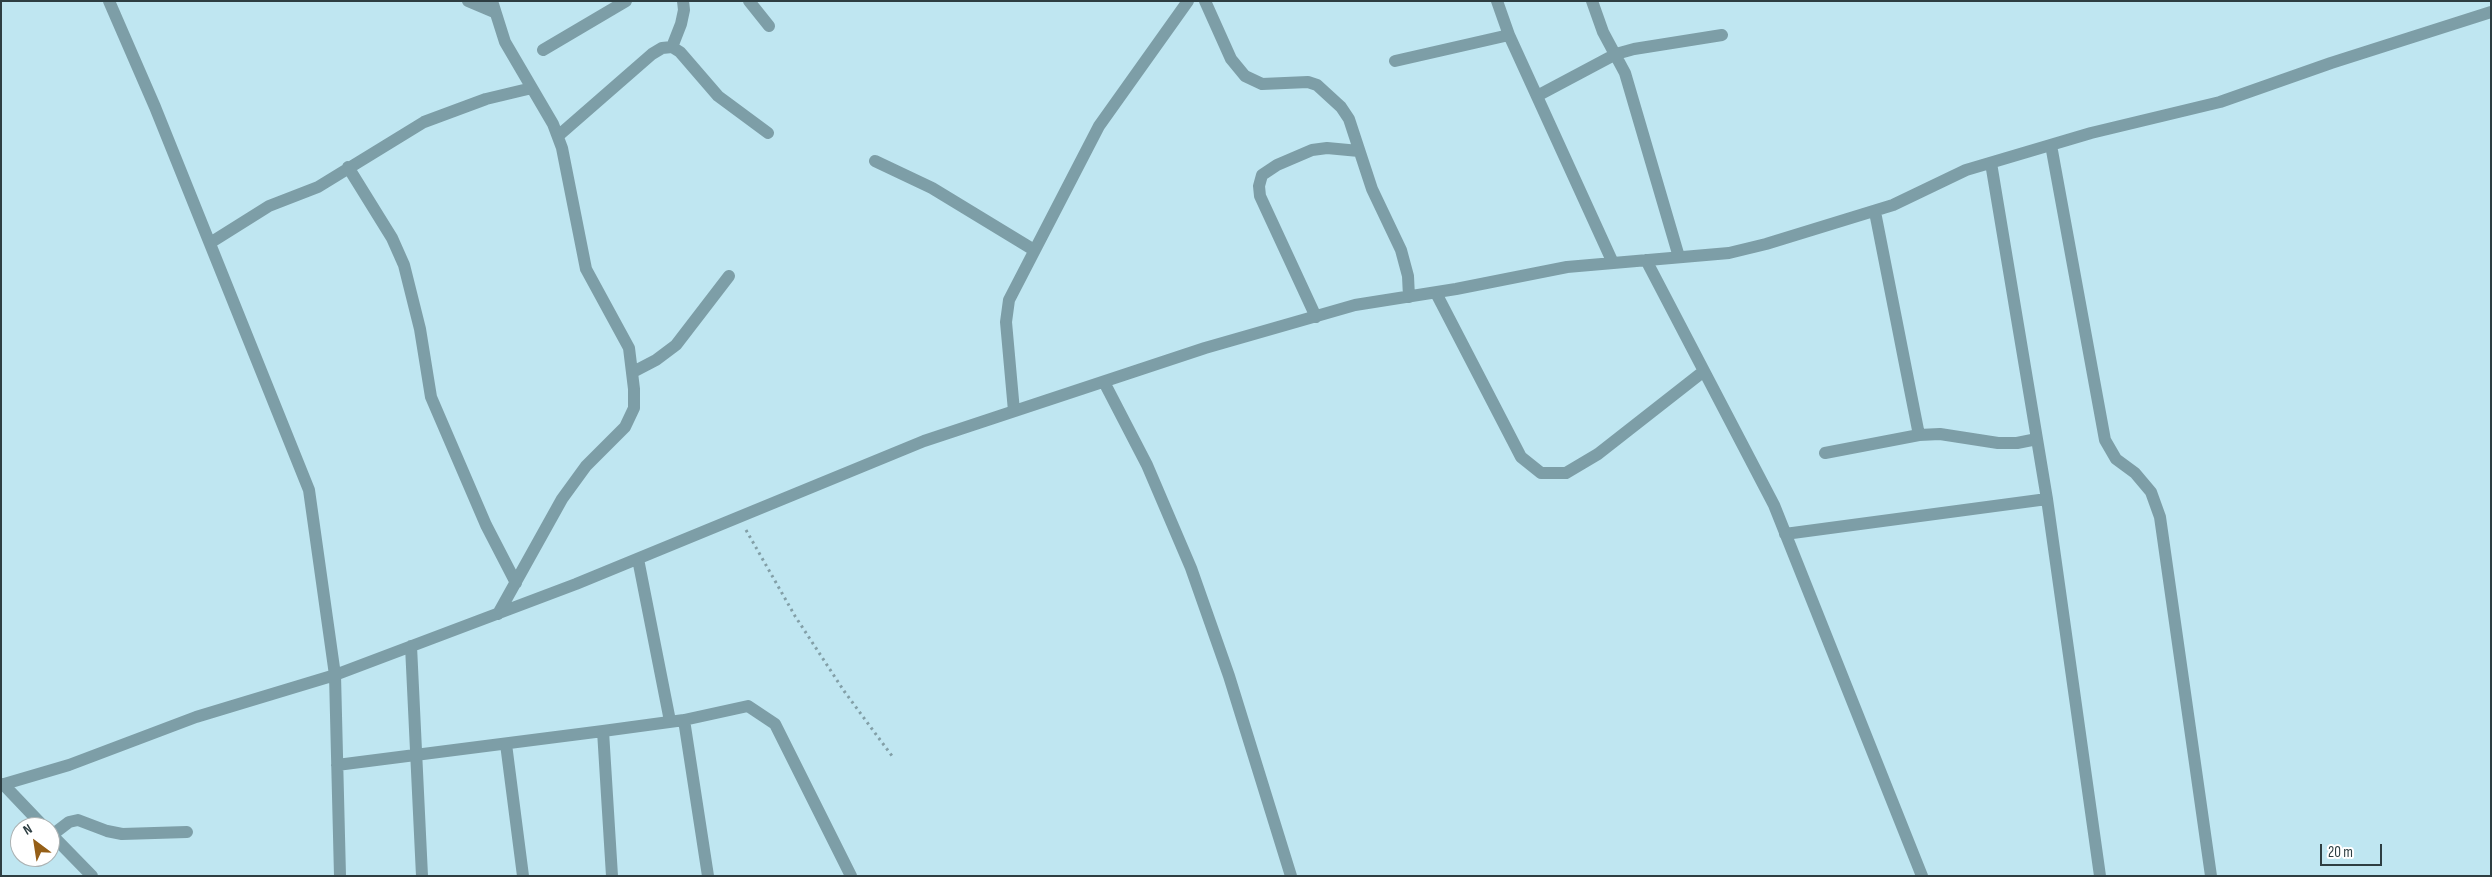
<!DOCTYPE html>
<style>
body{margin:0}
#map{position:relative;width:2492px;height:877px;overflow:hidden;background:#bfe6f1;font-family:"Sofia Sans Condensed",sans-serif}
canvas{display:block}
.frame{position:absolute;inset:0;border:2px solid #2e3e42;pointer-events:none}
.north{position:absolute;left:10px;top:817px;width:50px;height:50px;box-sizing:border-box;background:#fff;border:1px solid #abb2b3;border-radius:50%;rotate:329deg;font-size:14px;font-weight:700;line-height:20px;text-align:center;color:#2e3e42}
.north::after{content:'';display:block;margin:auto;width:18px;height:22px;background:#955f17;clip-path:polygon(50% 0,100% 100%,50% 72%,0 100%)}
.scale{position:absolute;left:2320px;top:844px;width:62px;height:22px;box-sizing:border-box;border:2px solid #2e3e42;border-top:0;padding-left:6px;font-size:15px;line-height:18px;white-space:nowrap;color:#2e3e42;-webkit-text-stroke:4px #fff;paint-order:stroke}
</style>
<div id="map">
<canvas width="2492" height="877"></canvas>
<div class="frame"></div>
<div class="north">N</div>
<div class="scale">20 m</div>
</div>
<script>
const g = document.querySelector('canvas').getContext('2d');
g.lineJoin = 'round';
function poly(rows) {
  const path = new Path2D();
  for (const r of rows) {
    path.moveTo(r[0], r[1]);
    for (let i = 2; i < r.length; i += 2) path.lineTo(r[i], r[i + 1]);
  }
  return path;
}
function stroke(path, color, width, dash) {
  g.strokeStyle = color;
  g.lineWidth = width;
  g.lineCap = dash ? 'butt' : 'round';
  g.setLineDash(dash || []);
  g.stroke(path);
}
const path = poly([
 [746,530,795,616,844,691,892,756]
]);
const minor = poly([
 [109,1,155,107,309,490,335,675,340,876],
 [468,1,494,12],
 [492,1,505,42,553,124,562,148,586,269,629,348,634,389,634,408,625,427,586,466,562,499,498,614],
 [749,1,769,26],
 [1205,1,1231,59,1245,76,1262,84,1308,82,1317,85,1341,107,1349,119,1372,189,1401,250,1408,276,1409,297],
 [1497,1,1509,35,1613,263],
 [1592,1,1603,32,1625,73,1679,257],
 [672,47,681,24,684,10,683,1],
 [543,50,626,1],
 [1395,61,1509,35],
 [1537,96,1616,54,1634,49,1722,35],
 [558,136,652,54,662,48,672,47,680,52,718,96,768,133],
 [2051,145,2105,440,2116,459,2135,473,2151,492,2160,517,2211,876],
 [875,161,932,188,1034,250],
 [1991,163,2047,499,2100,876],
 [348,167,392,238,404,265,420,329,431,397,486,525,516,583],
 [1875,212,1919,435],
 [210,243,269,206,318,187,424,122,486,99,532,88],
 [1646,260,1774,505,1922,876],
 [1436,293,1521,457,1541,473,1566,473,1598,454,1704,371],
 [1316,317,1260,196,1259,186,1262,175,1277,165,1312,150,1327,148,1359,151],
 [633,372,656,360,676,345,729,276],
 [1104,382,1147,465,1191,568,1229,676,1291,876],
 [1014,411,1006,322,1009,300,1099,126,1188,1],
 [1825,453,1919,435,1940,434,1998,443,2017,443,2037,439],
 [1785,534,2047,499],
 [638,559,670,721],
 [411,646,422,876],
 [684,720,708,876],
 [603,731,612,876],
 [506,744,523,876],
 [337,765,603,731,684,720,748,706,775,724,851,876],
 [3,784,44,827],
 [1,785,69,765,196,717,335,675,576,584,924,441,1205,348,1355,305,1456,289,1567,267,1729,253,1766,244,1893,205,1966,170,2091,133,2220,102,2331,63,2491,12],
 [50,833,92,876],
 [52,835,69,822,78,820,107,831,122,834,187,832]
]);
stroke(path, '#829fa7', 3, [2.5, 4]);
stroke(minor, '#7d9ea7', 12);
</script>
